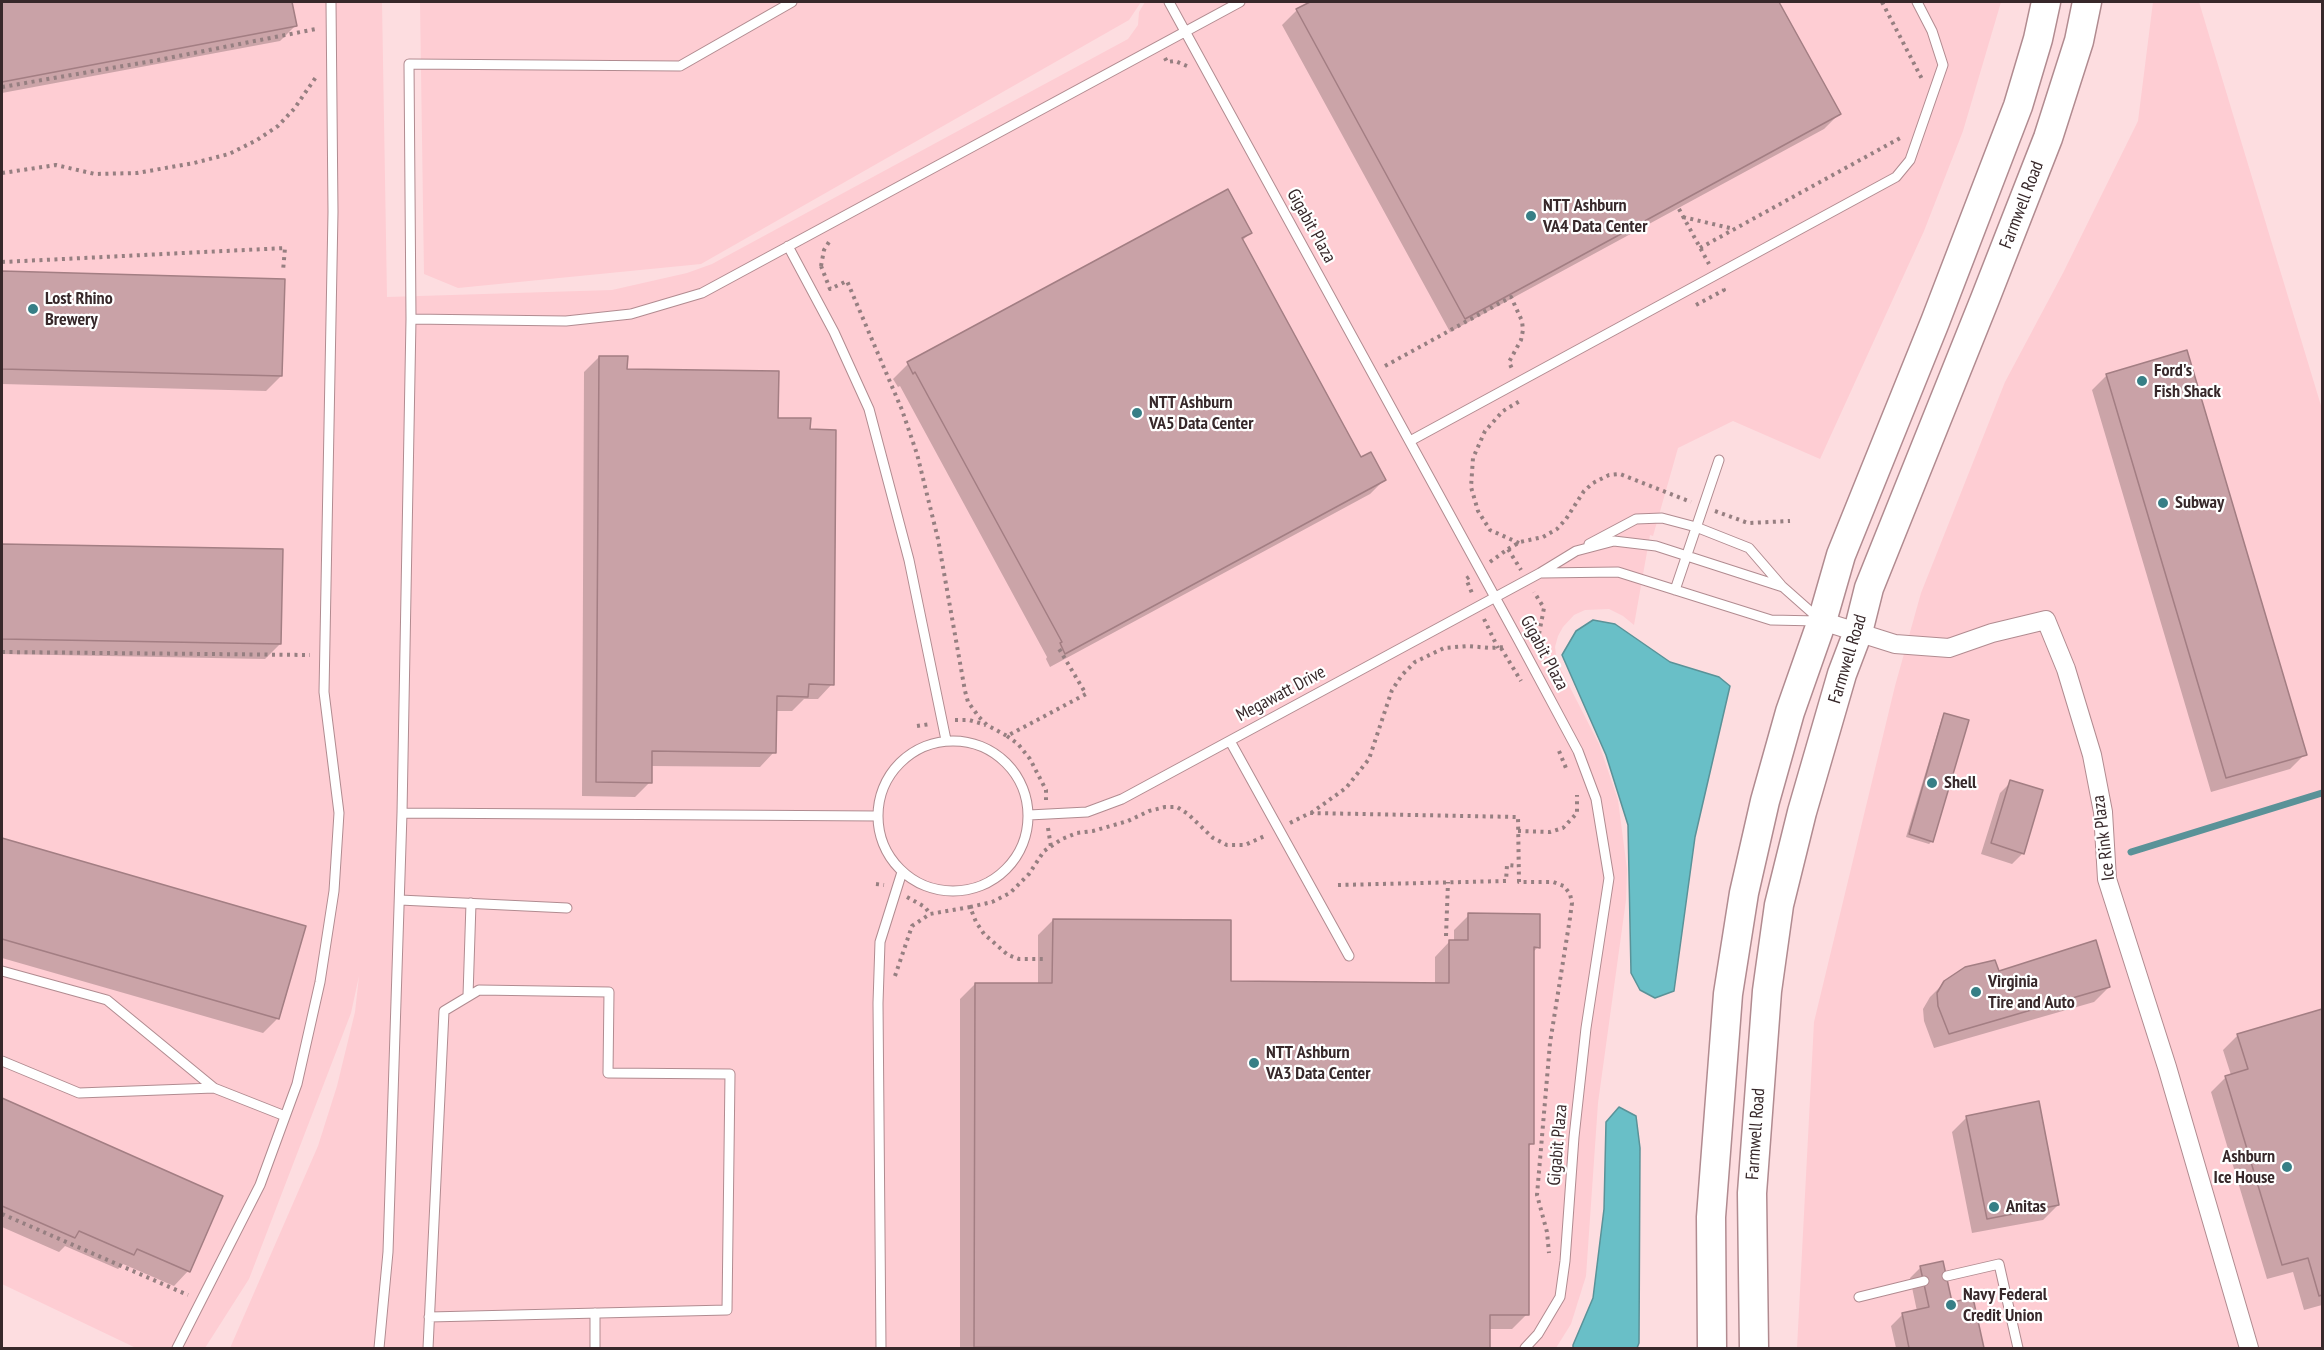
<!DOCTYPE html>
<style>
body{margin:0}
#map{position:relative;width:2324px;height:1350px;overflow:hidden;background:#fddde0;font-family:"PT Sans Narrow",sans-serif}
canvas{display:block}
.frame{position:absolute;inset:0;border:3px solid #37282a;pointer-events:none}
</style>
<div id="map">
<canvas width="2324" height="1350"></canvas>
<div class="frame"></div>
</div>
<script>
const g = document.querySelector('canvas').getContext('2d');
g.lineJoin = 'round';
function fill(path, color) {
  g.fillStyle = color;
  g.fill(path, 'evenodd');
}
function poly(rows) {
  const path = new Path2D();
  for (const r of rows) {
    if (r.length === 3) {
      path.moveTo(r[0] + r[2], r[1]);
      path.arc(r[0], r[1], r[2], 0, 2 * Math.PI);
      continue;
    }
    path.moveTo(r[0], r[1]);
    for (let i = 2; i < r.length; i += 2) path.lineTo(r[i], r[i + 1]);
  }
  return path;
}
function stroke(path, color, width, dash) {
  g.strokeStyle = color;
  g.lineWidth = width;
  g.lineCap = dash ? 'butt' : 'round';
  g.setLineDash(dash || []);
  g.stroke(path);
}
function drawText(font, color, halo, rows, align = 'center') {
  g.font = font + ' "PT Sans Narrow",sans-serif';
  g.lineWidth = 4.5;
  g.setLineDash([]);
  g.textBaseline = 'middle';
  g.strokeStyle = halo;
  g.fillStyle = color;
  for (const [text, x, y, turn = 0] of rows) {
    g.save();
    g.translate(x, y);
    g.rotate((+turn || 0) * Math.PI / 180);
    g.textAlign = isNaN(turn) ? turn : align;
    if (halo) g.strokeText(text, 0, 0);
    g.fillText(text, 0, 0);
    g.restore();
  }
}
const built = poly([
 [2,2,382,2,387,297,612,290,687,273,712,264,1128,39,1138,25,1139,12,1145,2,2001,2,1963,131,1924,231,1820,459,1733,421,1678,448,1653,536,1650,535,1634,625,1623,616,1609,609,1585,610,1574,615,1563,627,1558,636,1555,647,1557,662,1599,744,1618,800,1627,869,1626,900,1598,1103,1586,1276,1571,1324,1556,1348,230,1348,318,1146,337,1086,355,1012,359,976,351,1013,249,1279,205,1348,136,1348,2,1284],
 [420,2,1141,2,1129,20,701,264,458,288,424,274],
 [2153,2,2199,2,2322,409,2322,1348,1797,1348,1814,1022,1895,686,1921,593,2005,382,2063,273,2138,121]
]);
const water = poly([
 [1593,620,1615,624,1670,662,1719,677,1730,686,1695,837,1674,991,1655,998,1640,990,1631,973,1628,825,1606,755,1562,655,1576,631,1593,620],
 [1619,1107,1636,1116,1640,1148,1639,1343,1637,1348,1573,1348,1573,1345,1593,1298,1604,1209,1606,1122,1619,1107]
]);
const shadow = poly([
 [2,2,290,2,295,26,280,41,2,93],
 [1313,2,1777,2,1839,114,1824,129,1450,332,1282,25,1297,10],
 [1250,233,1242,241,1361,459,1385,479,1370,494,1050,667,1046,659,1047,657,900,386,898,387,893,379,908,364],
 [2,273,283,280,281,376,266,391,2,384],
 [599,357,626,371,777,419,832,684,818,699,804,699,792,711,775,711,774,752,760,767,651,766,650,782,635,797,582,796,584,372],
 [2107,375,2305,754,2290,769,2211,792,2092,390],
 [2,546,281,551,280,644,265,659,2,654],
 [1945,714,1932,841,1929,844,1906,837,1942,718],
 [2011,782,2023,853,2012,864,1981,854,2000,793],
 [2,840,305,927,278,1018,263,1033,2,958],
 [1469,915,1538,947,1532,953,1532,1143,1527,1148,1527,1314,1512,1329,1489,1329,1489,1348,960,1348,960,999,975,984,1038,984,1038,935,1053,920,1229,983,1435,984,1435,957,1449,942,1454,942,1454,930],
 [1999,973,2109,987,2094,1002,1934,1048,1924,1021,1923,1009,1930,997,1945,982],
 [2322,1010,2322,1305,2304,1310,2293,1272,2267,1279,2211,1092,2226,1077,2231,1075,2223,1050,2238,1035],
 [2,1100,221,1197,188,1271,174,1286,123,1264,118,1269,65,1246,59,1252,2,1227],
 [1967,1117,2058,1205,2043,1220,1972,1233,1952,1132],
 [1921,1267,1951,1304,1971,1300,1982,1348,1896,1348,1891,1326,1902,1315,1917,1311,1910,1278]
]);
const stream = poly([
 [2131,852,2322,793]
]);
const building = poly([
 [2,2,292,2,297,26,2,82,2,2],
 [1310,2,1779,2,1841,114,1465,319,1296,9,1310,2],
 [1228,189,1252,233,1242,238,1361,457,1371,452,1386,480,1065,654,1060,643,1062,642,915,372,913,374,907,362,1228,189],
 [2,271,285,279,282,376,2,369,2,271],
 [2187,350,2307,755,2226,778,2106,374,2187,350],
 [599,356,628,356,627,369,779,371,778,418,811,418,810,429,836,430,834,685,809,684,808,697,777,696,776,753,652,751,652,783,596,782,599,356],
 [2,544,283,549,281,644,2,639,2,544],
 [1944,713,1969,720,1933,842,1909,834,1944,713],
 [2010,780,2043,790,2024,854,1991,843,2010,780],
 [2,838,306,926,279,1019,2,939,2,838],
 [1468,913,1540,914,1540,948,1534,947,1534,1144,1529,1144,1529,1315,1490,1315,1490,1348,974,1347,975,983,1052,983,1053,919,1231,920,1231,981,1449,983,1449,940,1468,940,1468,913],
 [2096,940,2110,987,1949,1034,1938,1006,1937,993,1944,981,1965,967,1995,960,1999,971,2096,940],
 [2322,1009,2322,1295,2319,1296,2308,1258,2282,1265,2225,1076,2248,1069,2237,1034,2322,1009],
 [2,1098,223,1196,190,1272,137,1249,134,1255,79,1231,75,1238,2,1206,2,1098],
 [2039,1101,2059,1205,1987,1219,1966,1116,2039,1101],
 [1943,1261,1952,1302,1973,1298,1984,1348,1909,1348,1902,1313,1929,1307,1920,1266,1943,1261]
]);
const path = poly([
 [1882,2,1922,79],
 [1165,58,1167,62,1175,61,1187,66],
 [2,87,158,60,316,29],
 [2,173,56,165,95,174,137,173,194,163,229,154,257,140,278,126,294,109,316,77],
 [1679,209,1709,264],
 [1683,217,1734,229],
 [1700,248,1902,137],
 [2,262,285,248,283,271],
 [821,266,830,289,847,281,902,410,917,454,938,539,965,691,968,702,979,717,987,725,1007,736,1086,694,1058,647],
 [821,266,824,250,829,242],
 [1696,305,1724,290,1721,286],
 [1385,366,1511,297,1522,321,1523,330,1521,340,1509,362,1513,371],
 [1715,511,1748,523,1790,521],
 [1519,543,1490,530,1478,511,1471,487,1473,458,1485,431,1503,411,1520,401],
 [1508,549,1520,542,1543,537,1557,529,1566,519,1584,491,1593,483,1609,475,1620,474,1691,502],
 [1490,562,1508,549,1521,570],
 [1469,577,1466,579,1472,593],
 [1484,619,1498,648],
 [1532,636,1539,634,1544,608,1534,592],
 [1501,648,1521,681],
 [2,652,310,655],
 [955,720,969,720,986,725],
 [917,726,930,724],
 [1007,736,1018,744,1030,759,1046,790,1046,800],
 [1559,751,1566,768],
 [1311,813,1346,788,1369,759,1392,690,1402,675,1415,662,1444,648,1468,646,1490,648,1505,647],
 [1290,823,1310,813,1518,817,1519,882,1553,882,1564,886,1570,894,1572,903,1570,918,1550,1043,1537,1195,1547,1232,1549,1253],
 [1048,828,1051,847],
 [1518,831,1550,832,1563,828,1577,813,1577,795],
 [876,884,884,885],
 [1338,885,1506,881,1507,865,1518,866],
 [907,897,925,907,930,914],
 [970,907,992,902,1010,893,1029,874,1044,851,1062,839,1077,833,1093,831,1128,821,1149,811,1165,807,1177,807,1188,814,1213,838,1227,845,1245,845,1267,835],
 [1446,936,1448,882],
 [895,976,912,926,930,914,970,907,976,922,984,934,1008,955,1019,959,1045,959],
 [2,1214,188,1295]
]);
const lane = poly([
 [792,2,680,66,409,64,411,319,402,813,878,816],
 [1169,2,1519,641,1578,751,1596,799,1609,878,1586,1028,1574,1137,1565,1261,1560,1297,1538,1334,1525,1348],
 [788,246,834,332,869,409,909,560,946,740],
 [411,319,566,321,631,314,702,293,1240,2],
 [1410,441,1896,177,1910,160,1943,65,1932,31,1917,2],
 [1589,544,1636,519,1662,518,1696,527,1749,548,1781,585],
 [1542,573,1618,572,1771,620,1818,621],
 [1675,590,1719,460],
 [953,816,75],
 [1230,741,1349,956],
 [1029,815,1087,812,1122,799,1540,573,1576,551,1614,541,1656,546,1783,587,1818,618],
 [400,900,567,908],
 [2,971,107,1000,214,1088,79,1093,2,1061],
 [468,996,471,903],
 [214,1088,285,1116],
 [1947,1276,1999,1264,2018,1348],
 [1859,1297,1924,1281],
 [177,1348,260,1185,297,1084,320,982,334,891,339,813,324,692,333,212,331,2],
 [379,1348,388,1252,402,813],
 [428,1348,444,1011,479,990,609,992,608,1073,730,1074,727,1310,429,1317],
 [595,1348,595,1313],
 [881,1348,878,1003,880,942,902,872]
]);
const street = poly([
 [1822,621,1895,644,1949,648,1992,633,2046,620,2066,669,2092,755,2103,812,2107,879,2167,1067,2249,1348]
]);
const primary = poly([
 [1712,1348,1711,1217,1728,994,1744,893,1765,801,1790,712,1822,621,1841,555,1935,322,2018,106,2038,39,2046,2],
 [1754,1348,1752,1193,1767,991,1779,905,1802,812,1842,674,1858,632,1869,588,1985,299,2048,138,2079,41,2087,2]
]);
const markers = [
 [1531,216,6,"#377f86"],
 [33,309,6,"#377f86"],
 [2142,381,6,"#377f86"],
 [1137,413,6,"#377f86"],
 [2163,503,6,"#377f86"],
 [1932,783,6,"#377f86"],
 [1976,992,6,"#377f86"],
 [1254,1063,6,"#377f86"],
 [2287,1167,6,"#377f86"],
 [1994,1207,6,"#377f86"],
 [1951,1305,6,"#377f86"]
];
const streetNames = [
 ["Farmwell Road",2022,205,-69],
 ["Gigabit Plaza",1311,226,61],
 ["Gigabit Plaza",1544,653,62],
 ["Farmwell Road",1848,659,-73],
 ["Megawatt Drive",1281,694,-28],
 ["Ice Rink Plaza",2104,838,-97],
 ["Farmwell Road",1756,1134,-86],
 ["Gigabit Plaza",1558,1145,-85]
];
const poiNames = [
 ["NTT Ashburn",1543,206],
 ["VA4 Data Center",1543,227],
 ["Lost Rhino",45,299],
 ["Brewery",45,320],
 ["Ford's",2154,371],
 ["Fish Shack",2154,392],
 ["NTT Ashburn",1149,403],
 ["VA5 Data Center",1149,424],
 ["Subway",2175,503],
 ["Shell",1944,783],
 ["Virginia",1988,982],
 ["Tire and Auto",1988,1003],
 ["NTT Ashburn",1266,1053],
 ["VA3 Data Center",1266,1074],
 ["Ashburn",2275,1157,"right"],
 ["Ice House",2275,1178,"right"],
 ["Anitas",2006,1207],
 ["Navy Federal",1963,1295],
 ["Credit Union",1963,1316]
];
fill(built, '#fecdd3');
fill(water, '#69bfc7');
stroke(water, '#5a9298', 1.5);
fill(shadow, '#0003');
stroke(stream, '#5a9298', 7);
fill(building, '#c9a2a7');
stroke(building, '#a37e83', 1.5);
stroke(lane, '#b18b90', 11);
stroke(street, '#b18b90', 20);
stroke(primary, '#b18b90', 31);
stroke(path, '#967f81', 4, [3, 4.5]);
stroke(lane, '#fff', 9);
stroke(street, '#fff', 18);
stroke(primary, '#fff', 28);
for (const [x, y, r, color] of markers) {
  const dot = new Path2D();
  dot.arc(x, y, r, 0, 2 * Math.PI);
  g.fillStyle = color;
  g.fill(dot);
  stroke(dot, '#fff', 2);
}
drawText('18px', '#37282a', '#fff', streetNames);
drawText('bold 18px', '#37282a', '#fff', poiNames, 'left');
</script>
